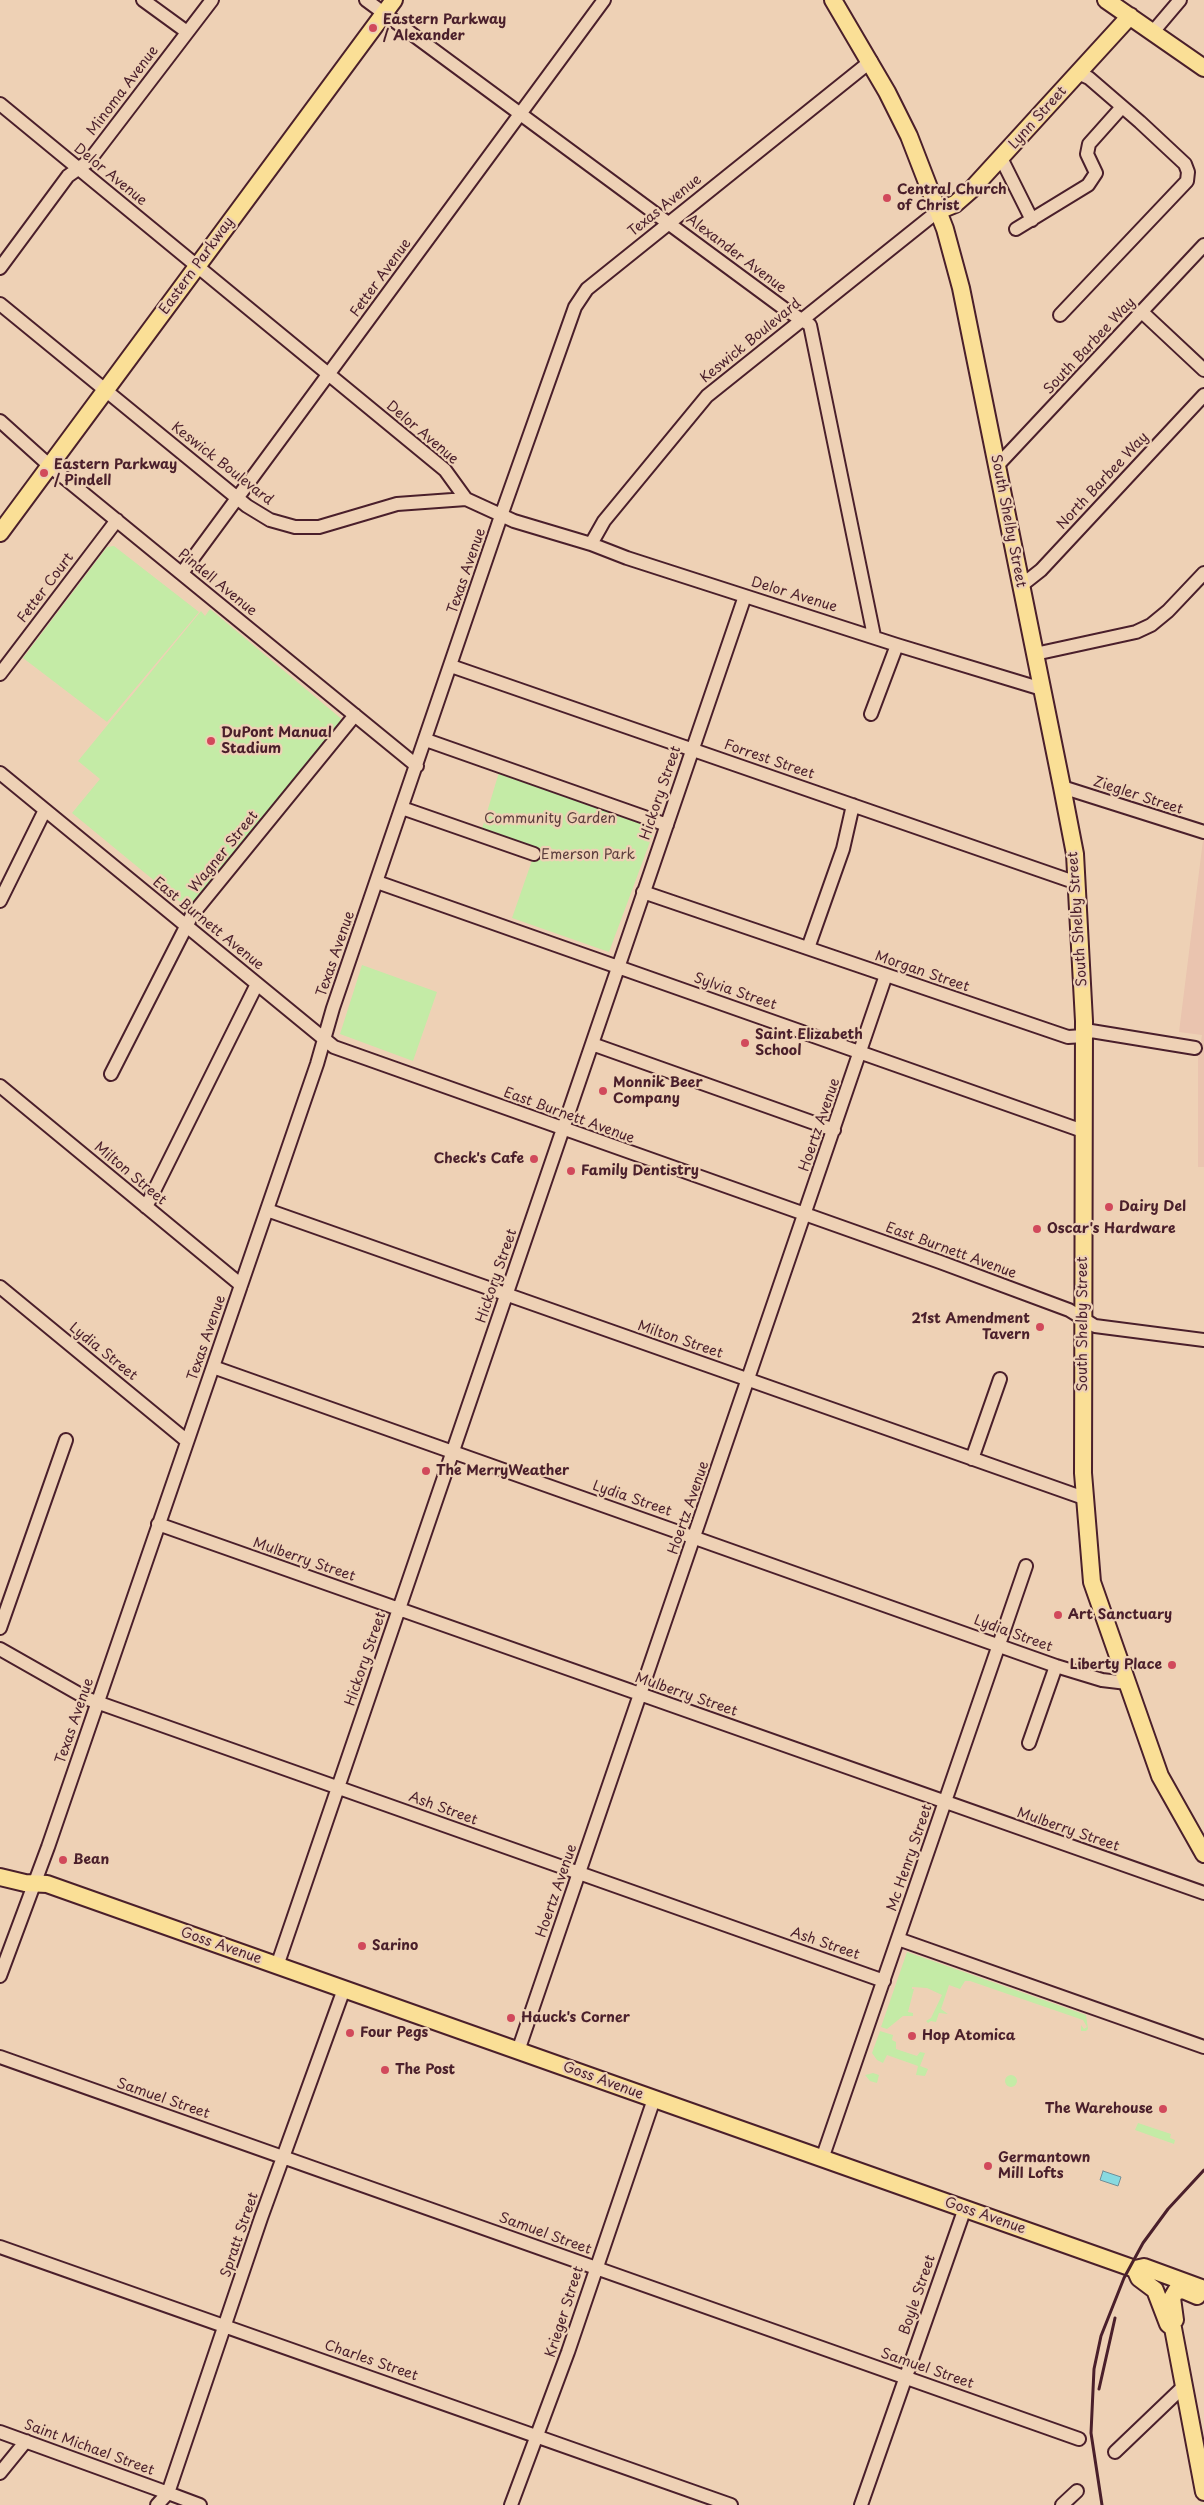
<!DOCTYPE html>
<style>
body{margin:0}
canvas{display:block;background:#eed1b5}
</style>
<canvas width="1204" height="2505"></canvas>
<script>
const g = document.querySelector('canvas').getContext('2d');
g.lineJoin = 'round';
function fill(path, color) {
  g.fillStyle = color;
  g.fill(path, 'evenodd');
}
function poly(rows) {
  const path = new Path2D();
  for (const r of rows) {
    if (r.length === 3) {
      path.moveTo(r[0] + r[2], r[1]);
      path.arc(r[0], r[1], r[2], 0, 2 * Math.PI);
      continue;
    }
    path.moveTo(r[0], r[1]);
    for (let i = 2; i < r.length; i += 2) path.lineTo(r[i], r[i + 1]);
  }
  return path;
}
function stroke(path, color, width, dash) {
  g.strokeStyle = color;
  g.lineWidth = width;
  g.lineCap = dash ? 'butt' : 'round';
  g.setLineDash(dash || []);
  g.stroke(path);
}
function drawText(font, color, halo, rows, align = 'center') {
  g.font = font + ' "Playpen Sans",sans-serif';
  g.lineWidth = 4.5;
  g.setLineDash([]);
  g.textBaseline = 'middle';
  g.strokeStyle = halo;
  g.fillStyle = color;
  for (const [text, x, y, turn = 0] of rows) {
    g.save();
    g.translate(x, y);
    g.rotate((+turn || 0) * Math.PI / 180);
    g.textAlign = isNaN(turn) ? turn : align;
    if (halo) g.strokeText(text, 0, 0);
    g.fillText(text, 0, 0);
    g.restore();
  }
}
const built = poly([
 [1203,840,1204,840,1204,1167,1198,1167,1198,1059,1202,1035,1179,1032]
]);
const green = poly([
 [114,546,199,612,107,722,23,658,107,547],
 [210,609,344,721,190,910,72,813,100,779,78,761,201,611,205,616],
 [500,769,657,823,609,952,512,918,536,849,481,832],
 [362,965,437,992,413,1061,340,1034],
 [907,1952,1086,2015,1088,2029,1086,2031,1081,2031,1081,2025,1084,2029,1087,2027,1083,2020,970,1981,965,1981,960,1989,949,1985,941,2009,948,2014,939,2013,936,2022,931,2021,928,2023,926,2021,931,2018,942,1995,927,1988,912,1987,912,1989,914,1989,908,2012,913,2013,913,2016,903,2016,887,2029,881,2027],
 [880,2031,893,2035,892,2040,896,2042,896,2049,917,2056,920,2052,925,2053,920,2066,928,2069,925,2076,916,2075,918,2066,887,2055,883,2063,877,2060,872,2053],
 [873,2073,879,2075,877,2083,870,2081,865,2075],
 [1011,2081,6],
 [1138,2123,1171,2134,1170,2138,1175,2140,1174,2144,1135,2130]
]);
const water = poly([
 [1103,2171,1121,2177,1118,2186,1100,2180,1103,2171]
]);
const minor = poly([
 [143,0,187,32],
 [366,0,786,310,810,325,874,636],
 [1152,33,1180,0],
 [0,104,445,470,466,499,514,521,591,544,627,558,897,645,1042,689],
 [1001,158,1032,220],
 [1016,229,1088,185,1096,173,1087,154,1089,144,1122,107],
 [0,268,68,176,89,161,212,0],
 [0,304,247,506,270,520,295,527,319,527,397,504,466,499],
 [1142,312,1204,370],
 [1060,315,1187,181,1188,172,1185,164,1140,122,1089,78,1078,73],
 [0,421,50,466,417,766],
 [997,466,1204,245],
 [591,544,604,521,707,396,938,211],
 [182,573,604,0],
 [1022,585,1041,570,1204,395],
 [1035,654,1136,632,1151,625,1168,611,1204,573],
 [451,666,1077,883],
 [0,674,117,520],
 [871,714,897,645],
 [426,740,667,825],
 [0,773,334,1047,940,1262,1069,1310,1095,1326,1204,1340],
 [1062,787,1204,832],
 [402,808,534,854],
 [377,882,1083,1131],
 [643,892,1068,1037,1084,1036,1091,1031,1195,1048],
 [0,901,45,810],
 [808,948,843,849,853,805],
 [592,1044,834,1130],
 [111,1074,192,915,355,715],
 [0,1086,241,1285],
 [146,1207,257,984],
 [267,1210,1084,1498],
 [0,1287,187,1441],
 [213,1367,1056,1666,1102,1680,1127,1683],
 [972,1459,1000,1379],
 [158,1524,1204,1893],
 [0,1628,66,1440],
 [0,1649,88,1699,884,1981],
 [1029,1743,1056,1666],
 [898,1939,1204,2047],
 [277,1966,745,596],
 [0,1976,48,1847,317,1064,333,1008,502,513,575,307,587,289,871,61],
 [518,2051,886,975],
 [0,2057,1079,2439],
 [822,2159,1026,1566],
 [0,2247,731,2505],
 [0,2432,168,2493,261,2218,344,1989],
 [1115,2452,1184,2386],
 [0,2473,26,2441],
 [157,2505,168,2493,200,2505],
 [511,2505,568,2352,654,2099],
 [861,2505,965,2208],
 [1062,2505,1077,2491]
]);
const major = poly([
 [833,0,887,92,909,136,945,229,961,288,1062,787,1075,854,1084,1021,1083,1473,1092,1582,1160,1776,1204,1854],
 [1106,0,1204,68],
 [938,211,955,204,971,190,1130,16],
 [0,533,394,0],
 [0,1877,25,1883,47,1884,1135,2269,1144,2267,1204,2289],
 [1135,2269,1139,2278,1155,2290,1168,2324,1173,2328,1204,2492],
 [1175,2320,1172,2298,1176,2291,1183,2290,1197,2296]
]);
const rail = poly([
 [1099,2389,1115,2318],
 [1102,2505,1091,2433,1094,2369,1101,2336,1124,2278,1143,2243,1168,2209,1204,2170]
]);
const markers = [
 [373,28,5,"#d1495b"],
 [887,198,5,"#d1495b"],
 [44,473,5,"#d1495b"],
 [211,741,5,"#d1495b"],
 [745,1043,5,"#d1495b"],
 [603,1091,5,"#d1495b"],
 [534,1159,5,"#d1495b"],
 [571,1171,5,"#d1495b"],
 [1109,1207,5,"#d1495b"],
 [1037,1229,5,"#d1495b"],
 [1040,1327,5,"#d1495b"],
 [426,1471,5,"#d1495b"],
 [1058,1615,5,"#d1495b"],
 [1172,1665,5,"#d1495b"],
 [63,1860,5,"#d1495b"],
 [362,1946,5,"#d1495b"],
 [511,2018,5,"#d1495b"],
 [350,2033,5,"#d1495b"],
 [912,2036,5,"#d1495b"],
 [385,2070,5,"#d1495b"],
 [1163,2109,5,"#d1495b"],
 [988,2166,5,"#d1495b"]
];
const poiNames = [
 ["Eastern Parkway",383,20],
 ["/ Alexander",383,36],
 ["Central Church",897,190],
 ["of Christ",897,206],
 ["Eastern Parkway",54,465],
 ["/ Pindell",54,481],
 ["DuPont Manual",221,733],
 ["Stadium",221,749],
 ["Saint Elizabeth",755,1035],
 ["School",755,1051],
 ["Monnik Beer",613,1083],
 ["Company",613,1099],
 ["Check's Cafe",524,1159,"right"],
 ["Family Dentistry",581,1171],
 ["Dairy Del",1119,1207],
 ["Oscar's Hardware",1047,1229],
 ["21st Amendment",1030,1319,"right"],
 ["Tavern",1030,1335,"right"],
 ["The MerryWeather",436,1471],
 ["Art Sanctuary",1068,1615],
 ["Liberty Place",1162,1665,"right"],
 ["Bean",73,1860],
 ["Sarino",372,1946],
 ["Hauck's Corner",521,2018],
 ["Four Pegs",360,2033],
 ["Hop Atomica",922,2036],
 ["The Post",395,2070],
 ["The Warehouse",1153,2109,"right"],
 ["Germantown",998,2158],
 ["Mill Lofts",998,2174]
];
const streetNames = [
 ["Minoma Avenue",123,91,-53],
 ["Lynn Street",1038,118,-48],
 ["Delor Avenue",110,175,39],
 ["Texas Avenue",665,206,-39],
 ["Alexander Avenue",736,254,37],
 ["Eastern Parkway",197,266,-54],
 ["Fetter Avenue",381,278,-54],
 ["Keswick Boulevard",751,341,-39],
 ["South Barbee Way",1090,346,-47],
 ["Delor Avenue",422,433,40],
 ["Keswick Boulevard",222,464,38],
 ["North Barbee Way",1103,481,-47],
 ["South Shelby Street",1008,521,79],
 ["Texas Avenue",467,571,-71],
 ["Pindell Avenue",217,583,39],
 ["Fetter Court",46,588,-53],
 ["Delor Avenue",794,595,17],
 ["Forrest Street",769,760,19],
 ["Hickory Street",661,793,-71],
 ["Ziegler Street",1138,796,18],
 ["Wagner Street",224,852,-51],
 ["South Shelby Street",1078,919,-94],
 ["East Burnett Avenue",208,924,39],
 ["Texas Avenue",336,954,-71],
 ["Morgan Street",922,972,19],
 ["Sylvia Street",735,992,19],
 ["East Burnett Avenue",569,1116,20],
 ["Hoertz Avenue",820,1125,-71],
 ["Milton Street",130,1174,40],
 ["East Burnett Avenue",951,1251,20],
 ["Hickory Street",497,1276,-71],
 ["South Shelby Street",1083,1324,-90],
 ["Texas Avenue",207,1338,-71],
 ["Milton Street",680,1340,19],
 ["Lydia Street",103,1352,39],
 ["Lydia Street",632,1499,19],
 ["Hoertz Avenue",689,1508,-71],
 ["Mulberry Street",304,1560,19],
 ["Lydia Street",1013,1634,20],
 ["Hickory Street",366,1659,-71],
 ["Mulberry Street",686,1695,19],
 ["Texas Avenue",75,1721,-71],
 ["Ash Street",443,1809,20],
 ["Mulberry Street",1068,1830,19],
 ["Mc Henry Street",910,1858,-71],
 ["Hoertz Avenue",557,1891,-71],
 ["Ash Street",825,1944,19],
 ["Goss Avenue",221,1946,19],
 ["Goss Avenue",603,2081,20],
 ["Samuel Street",163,2099,19],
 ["Goss Avenue",985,2216,19],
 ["Samuel Street",545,2234,20],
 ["Spratt Street",240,2235,-71],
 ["Boyle Street",918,2295,-71],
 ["Krieger Street",565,2312,-72],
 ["Charles Street",371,2361,19],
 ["Samuel Street",927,2369,19],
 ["Saint Michael Street",89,2448,20]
];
const parkNames = [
 ["Community Garden",550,819],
 ["Emerson Park",588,855]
];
fill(built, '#eac4af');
fill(green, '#c4eba6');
fill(water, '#88dae0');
stroke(water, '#6f8f98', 1);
stroke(minor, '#4a1f2b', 16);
stroke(major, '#4a1f2b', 20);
stroke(minor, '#eed1b5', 12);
stroke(major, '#fadf96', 16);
stroke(rail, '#4a1f2b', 3);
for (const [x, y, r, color] of markers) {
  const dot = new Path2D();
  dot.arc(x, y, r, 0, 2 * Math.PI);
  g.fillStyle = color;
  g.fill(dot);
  stroke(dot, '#eed1b5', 2);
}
drawText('bold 14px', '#4a1f2b', '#eed1b5', poiNames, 'left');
drawText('14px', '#4a1f2b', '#eed1b5', streetNames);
drawText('14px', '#5c3e3d', '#eed1b5', parkNames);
</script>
